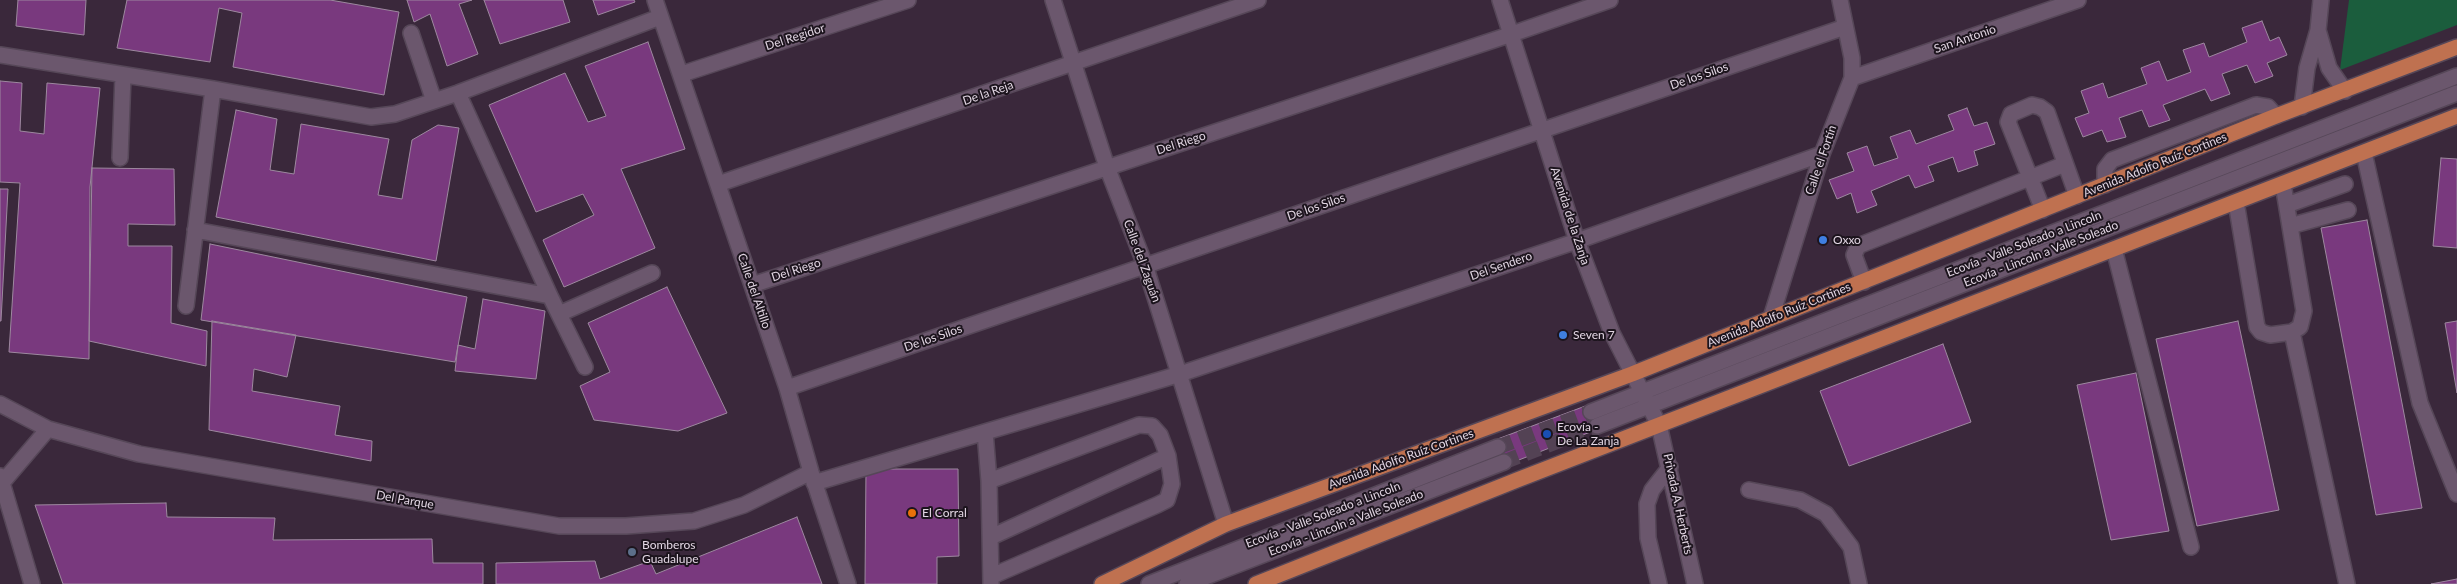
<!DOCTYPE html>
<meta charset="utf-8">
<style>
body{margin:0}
canvas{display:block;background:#3a283b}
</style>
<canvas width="2457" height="584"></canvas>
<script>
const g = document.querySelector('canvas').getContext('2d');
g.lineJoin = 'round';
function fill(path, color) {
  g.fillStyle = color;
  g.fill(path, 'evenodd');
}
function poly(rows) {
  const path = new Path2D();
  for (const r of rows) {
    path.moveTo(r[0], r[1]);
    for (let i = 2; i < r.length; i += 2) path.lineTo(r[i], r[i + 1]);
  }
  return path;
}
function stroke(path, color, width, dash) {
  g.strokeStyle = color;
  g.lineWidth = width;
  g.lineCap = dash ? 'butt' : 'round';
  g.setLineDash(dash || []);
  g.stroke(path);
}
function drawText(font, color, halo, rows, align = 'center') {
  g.font = font + ' Lato,sans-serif';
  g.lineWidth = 4;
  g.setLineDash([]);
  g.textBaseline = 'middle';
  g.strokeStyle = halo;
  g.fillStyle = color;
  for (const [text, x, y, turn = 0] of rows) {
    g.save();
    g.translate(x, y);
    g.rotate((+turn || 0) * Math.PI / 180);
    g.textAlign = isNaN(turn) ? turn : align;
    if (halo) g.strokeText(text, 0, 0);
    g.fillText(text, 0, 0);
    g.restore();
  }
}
const green = poly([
 [2349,0,2457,0,2457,25,2340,70]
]);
const building = poly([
 [18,0,86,0,84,35,16,26,18,0],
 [127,0,330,0,399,12,384,95,233,67,242,13,219,8,210,62,117,48,127,0],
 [407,0,472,0,459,4,478,54,447,66,430,14,414,22,407,0],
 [484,0,563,0,570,22,500,44,484,0],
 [593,0,634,0,635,2,598,15,593,0],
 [2262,21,2270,41,2279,37,2287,55,2267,63,2273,76,2255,83,2247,65,2222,74,2230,94,2211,101,2205,89,2163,105,2170,120,2149,127,2142,110,2119,118,2126,137,2107,142,2102,130,2083,137,2075,118,2089,113,2081,91,2103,83,2108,98,2147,84,2141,68,2159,61,2167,81,2191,72,2183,50,2204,43,2209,57,2247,42,2242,28,2262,21],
 [648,42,685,149,621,169,655,248,564,287,543,240,594,215,583,194,536,212,489,105,565,73,588,122,606,116,585,66,648,42],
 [0,81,22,83,20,131,44,134,47,83,100,88,90,187,89,359,9,352,20,183,0,182,0,81],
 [1967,108,1974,126,1987,122,1995,144,1974,151,1978,165,1958,172,1953,157,1928,166,1934,181,1915,188,1909,175,1871,191,1877,205,1857,213,1851,193,1837,199,1829,180,1854,171,1847,153,1867,146,1874,166,1898,158,1890,137,1910,130,1916,144,1954,130,1948,115,1967,108],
 [236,110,277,119,270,170,294,174,301,124,389,139,378,195,402,199,412,140,438,125,459,128,436,261,216,217,236,110],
 [2441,158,2457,159,2457,248,2433,246,2441,158],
 [92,168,174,169,175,225,128,224,128,246,172,246,171,323,207,331,206,366,89,341,92,168],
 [0,189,8,189,1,321,0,321,0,189],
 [2367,220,2422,508,2376,515,2321,228,2367,220],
 [210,244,467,297,455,362,201,320,210,244],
 [667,287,727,413,678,431,594,420,580,386,610,372,588,323,667,287],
 [483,299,545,311,536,379,455,371,458,345,475,349,483,299],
 [212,321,296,335,287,377,254,369,252,391,340,406,335,435,372,441,371,461,209,430,212,321],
 [2238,321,2279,510,2197,526,2156,339,2238,321],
 [2457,321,2457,393,2445,323,2457,321],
 [1943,344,1971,422,1849,466,1820,391,1943,344],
 [2136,373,2169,531,2111,540,2077,385,2136,373],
 [1588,405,1598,429,1506,465,1495,440,1588,405],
 [866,469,958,469,959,556,937,557,937,584,865,584,866,469],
 [166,503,167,517,275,518,273,540,432,539,433,563,483,563,483,584,63,584,35,505,166,503],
 [797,517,822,584,496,584,496,563,595,561,600,579,650,561,656,574,797,517],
 [2457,579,2457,584,2431,584,2457,579]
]);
const minorTunnel = poly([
 [1498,447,1591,412],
 [1504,462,1597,426]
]);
const minor = poly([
 [655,0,787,388,811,472,848,584],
 [1053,0,1107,167,1145,265,1226,524],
 [1500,0,1577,241,1612,333,1659,425,1695,584],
 [2318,30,2329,68,2345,91],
 [411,33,434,101],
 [0,55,213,89,371,117,395,114,458,93,660,17],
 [682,74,908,0],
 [1852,78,2078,0],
 [458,93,550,296,585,367],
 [2302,107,2307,68,2318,30,2321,0],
 [2364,153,2420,403,2457,494],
 [120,158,123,75],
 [718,184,1258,0],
 [2105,185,2105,169,2112,160,2256,105,2268,107,2276,116],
 [2236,202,2257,327,2261,332,2270,335,2292,332,2300,327,2304,311,2283,184],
 [2287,205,2345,184],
 [2043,210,2008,122,2011,114,2032,105,2040,107,2047,112,2077,196],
 [2290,226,2348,210],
 [195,230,550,296],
 [2114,249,2191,547],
 [1864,282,1854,255,1858,246,2065,164],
 [752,285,1512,34,1610,0],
 [186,306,213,89],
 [559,314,652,273],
 [1771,318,1822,154,1852,78,1852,58,1840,0],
 [2292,332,2347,584],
 [787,388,1845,27],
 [0,404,48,429,139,454,559,526,626,526,694,521,744,505,811,472],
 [1591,412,2457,76],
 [1597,426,2457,93],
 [985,432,989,481,991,584],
 [0,476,32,584],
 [989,481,1139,425,1152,426,1160,435,1168,456,1172,484,1167,500,1157,505,992,576],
 [2,483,48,429],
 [814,483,1180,374,1577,241,1822,154],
 [1749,490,1800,500,1826,514,1851,547,1859,584],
 [991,537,1168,456],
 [1149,584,1498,447],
 [1187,584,1504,462],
 [1659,584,1648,538,1647,504,1652,490,1670,467]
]);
const major = poly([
 [1102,584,1226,524,1632,374,2276,116,2457,47],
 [1256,584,1517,480,2457,116]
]);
const markers = [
 [1823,240,5,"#3f7fe0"],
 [1563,335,5,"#3f7fe0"],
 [1547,434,5,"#1a4fb4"],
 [912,513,5,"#e8710a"],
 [632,552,5,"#5c6f8a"]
];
const streetNames = [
 ["Del Regidor",795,37,-18],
 ["San Antonio",1965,39,-19],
 ["De los Silos",1699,76,-19],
 ["De la Reja",988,93,-19],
 ["Del Riego",1181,143,-18],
 ["Calle el Fortín",1821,160,-71],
 ["Avenida Adolfo Ruíz Cortines",2155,165,-22],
 ["De los Silos",1316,207,-19],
 ["Avenida de la Zanja",1570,216,72],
 ["Ecovía - Valle Soleado a Lincoln",2024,244,-21],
 ["Ecovía - Lincoln a Valle Soleado",2041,254,-21],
 ["Calle del Zaguán",1142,261,70],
 ["Del Sendero",1501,266,-19],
 ["Del Riego",796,270,-18],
 ["Calle del Altillo",754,291,71],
 ["Avenida Adolfo Ruíz Cortines",1779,315,-22],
 ["De los Silos",933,338,-19],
 ["Avenida Adolfo Ruíz Cortines",1401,459,-20],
 ["Del Parque",405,500,10],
 ["Privada A. Herberts",1678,504,78],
 ["Ecovía - Valle Soleado a Lincoln",1323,515,-21],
 ["Ecovía - Lincoln a Valle Soleado",1346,523,-21]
];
const poiNames = [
 ["Oxxo",1833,240],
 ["Seven 7",1573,335],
 ["Ecovía -",1557,427],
 ["De La Zanja",1557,441],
 ["El Corral",922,513],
 ["Bomberos",642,545],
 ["Guadalupe",642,559]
];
fill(green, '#1b5d3d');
fill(building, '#79397e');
stroke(building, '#9d889f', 1);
stroke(minorTunnel, '#534254', 15, [15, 8]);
stroke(minor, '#564758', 18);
stroke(major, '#564758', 18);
stroke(minor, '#6b576d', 15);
stroke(major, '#bf7150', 15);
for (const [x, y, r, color] of markers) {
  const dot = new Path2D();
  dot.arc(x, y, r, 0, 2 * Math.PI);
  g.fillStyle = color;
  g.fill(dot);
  stroke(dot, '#1c141d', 2);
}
drawText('12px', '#e2d6e3', '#1c141d', streetNames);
drawText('12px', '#e2d6e3', '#1c141d', poiNames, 'left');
</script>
